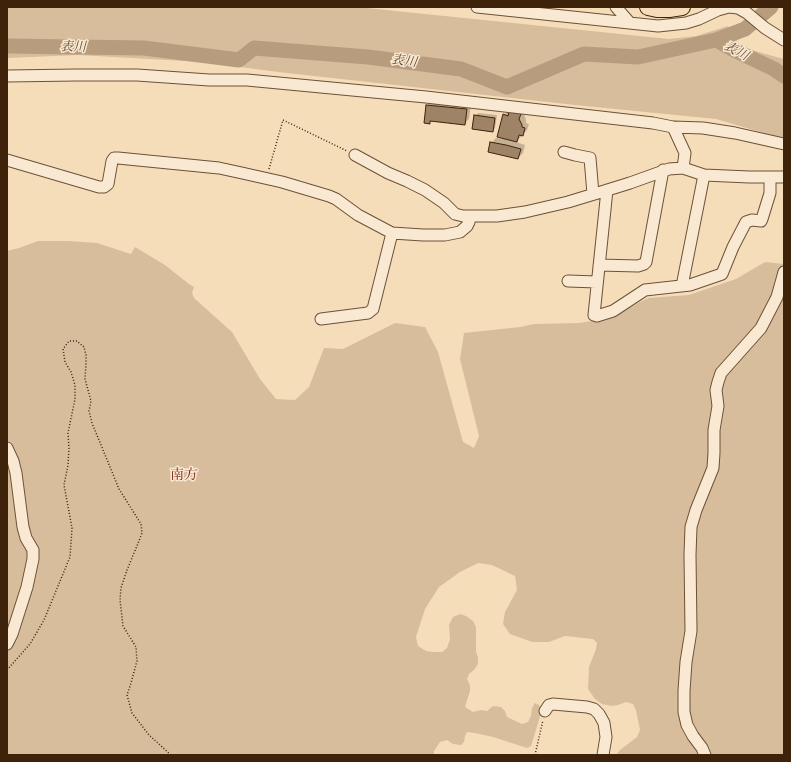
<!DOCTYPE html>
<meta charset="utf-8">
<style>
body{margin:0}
#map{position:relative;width:791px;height:762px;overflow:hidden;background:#f6ddba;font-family:"Libre Caslon Text",serif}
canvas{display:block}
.frame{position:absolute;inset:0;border:8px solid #3e220a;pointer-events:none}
</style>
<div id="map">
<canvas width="791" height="762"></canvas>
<div class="frame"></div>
</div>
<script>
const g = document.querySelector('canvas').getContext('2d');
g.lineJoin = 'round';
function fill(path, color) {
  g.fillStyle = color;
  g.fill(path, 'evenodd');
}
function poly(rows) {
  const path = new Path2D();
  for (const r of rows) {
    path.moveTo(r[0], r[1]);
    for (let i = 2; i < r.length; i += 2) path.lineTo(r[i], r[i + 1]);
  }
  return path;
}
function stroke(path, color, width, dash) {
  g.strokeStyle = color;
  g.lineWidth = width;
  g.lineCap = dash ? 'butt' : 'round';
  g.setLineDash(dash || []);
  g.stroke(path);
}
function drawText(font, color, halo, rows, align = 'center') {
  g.font = font + ' "Libre Caslon Text","Noto Serif JP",serif';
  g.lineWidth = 3;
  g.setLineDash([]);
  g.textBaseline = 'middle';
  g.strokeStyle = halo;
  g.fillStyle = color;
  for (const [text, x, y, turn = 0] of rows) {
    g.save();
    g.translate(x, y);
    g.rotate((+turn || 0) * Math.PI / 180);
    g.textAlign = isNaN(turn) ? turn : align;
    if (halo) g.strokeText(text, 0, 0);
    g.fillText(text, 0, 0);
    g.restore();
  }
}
const green = poly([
 [7,7,357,7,669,39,696,36,728,26,739,44,744,48,784,59,784,139,716,119,575,105,278,72,202,62,78,55,7,58],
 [38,241,68,241,97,243,131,254,135,247,165,265,189,284,194,287,192,293,194,298,232,332,260,379,276,399,295,400,309,387,324,348,343,349,395,323,425,327,438,352,463,442,474,448,479,436,460,359,464,333,520,327,534,324,579,323,604,319,619,314,638,303,648,298,689,295,736,279,765,262,784,264,784,755,616,755,620,750,637,737,640,730,636,710,633,704,626,702,618,705,612,706,602,704,595,699,588,689,589,667,596,649,597,643,593,639,565,636,549,642,532,642,510,634,503,624,505,612,517,590,515,576,492,565,478,563,460,572,439,587,425,609,416,637,418,646,426,651,433,652,442,652,447,648,450,639,449,625,453,617,460,614,466,616,473,621,476,627,476,651,478,658,478,664,474,670,469,674,467,679,470,685,470,691,465,707,473,712,481,710,487,711,493,706,501,707,505,711,507,717,522,724,528,722,531,716,532,708,535,703,539,705,542,710,531,746,527,748,493,737,475,733,467,732,465,736,464,742,461,745,453,744,447,740,440,742,434,751,434,755,7,755,7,251,19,248]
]);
const shadow = poly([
 [431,101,471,105,469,119,465,123,432,120,429,123,427,105],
 [509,110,524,114,526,120,526,123,529,124,527,130,516,142,525,145,523,153,518,158,491,143,496,138,503,139,504,115],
 [478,113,497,115,495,128,492,131,475,116]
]);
const river = poly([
 [716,40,734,50,774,69,784,76],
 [7,46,144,48,239,60,254,48,368,57,461,69,507,87,584,54,638,57,716,40,745,29,771,7]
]);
const building = poly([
 [426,105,467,109,465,125,430,121,430,124,424,123,426,105],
 [509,111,521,114,519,119,522,125,522,127,525,128,523,136,519,135,517,142,497,137,503,114,508,116,509,111],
 [474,115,495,118,493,132,472,129,474,115],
 [490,142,506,145,521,149,518,159,488,152,490,142]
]);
const path = poly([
 [269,169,283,120,347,151],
 [7,670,30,644,44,620,70,557,72,528,64,485,68,465,69,448,68,433,75,399,75,385,71,372,65,362,63,349,69,341,77,341,84,347,86,355,86,364,85,379,91,401,89,411,92,423,119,489,141,524,142,533,139,541,127,570,121,588,120,600,123,626,136,647,137,661,131,683,127,695,132,713,149,735,171,755],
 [535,755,543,720]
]);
const minor = poly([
 [477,7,658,26,686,23,699,19,718,10,729,7,738,8,747,13,765,28,784,40],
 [616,7,630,23],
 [7,76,76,75,137,75,209,80,247,80,426,97,653,123,673,127,703,128,735,133,784,144],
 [673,127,685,153,683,168],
 [564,152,575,155,590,158,593,194],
 [355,155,388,173,407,181,425,190,444,203,455,214,463,216,470,216],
 [7,160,99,187,104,187,108,184,112,161,114,158,118,158,219,168,242,173,282,182,329,196,336,199,358,215,392,233,423,235,445,235,460,232,467,226,469,222,470,216,497,216,525,212,568,202,601,192,630,183,669,169,683,168,704,175,749,177,784,177],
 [607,190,594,315,597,316,613,311,645,290,690,285,722,274,733,247,746,222,752,220,761,221,762,219,770,193,770,177],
 [599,265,638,266,644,264,646,262,663,170],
 [568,281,597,282],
 [682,286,704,175],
 [321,319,368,313,373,309,392,233],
 [7,448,13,461,16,473,23,527,26,538,33,550,33,559,27,587,12,634,7,644],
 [545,711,549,705,553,704,587,707,594,709,599,714,604,723,606,737,603,755],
 [705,755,702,748,693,736,687,725,684,712,684,691,686,662,691,631,690,555,691,527,696,510,713,468,714,453,714,430,718,406,716,390,718,382,721,373,761,328,777,297,784,272]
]);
const highway = poly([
 [648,7,657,9,669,9,682,7]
]);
const waterNames = [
 ["表川",73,47,1],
 ["表川",736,51,28],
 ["表川",404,61,8]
];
const quarterNames = [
 ["南方",184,475]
];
fill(green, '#d7bd9c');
fill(shadow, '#0003');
stroke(river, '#b79d7e', 15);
fill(building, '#9e8366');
stroke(building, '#3e220a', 1);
stroke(minor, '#6c5136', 13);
stroke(highway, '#3e220a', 18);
stroke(path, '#3e220a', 1.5, [1, 2]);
stroke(minor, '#f9e9d2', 11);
stroke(highway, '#f6ddba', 16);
drawText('italic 13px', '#684d33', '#f9e9d2', waterNames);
drawText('14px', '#7a1f14', '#f9e9d2', quarterNames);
</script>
